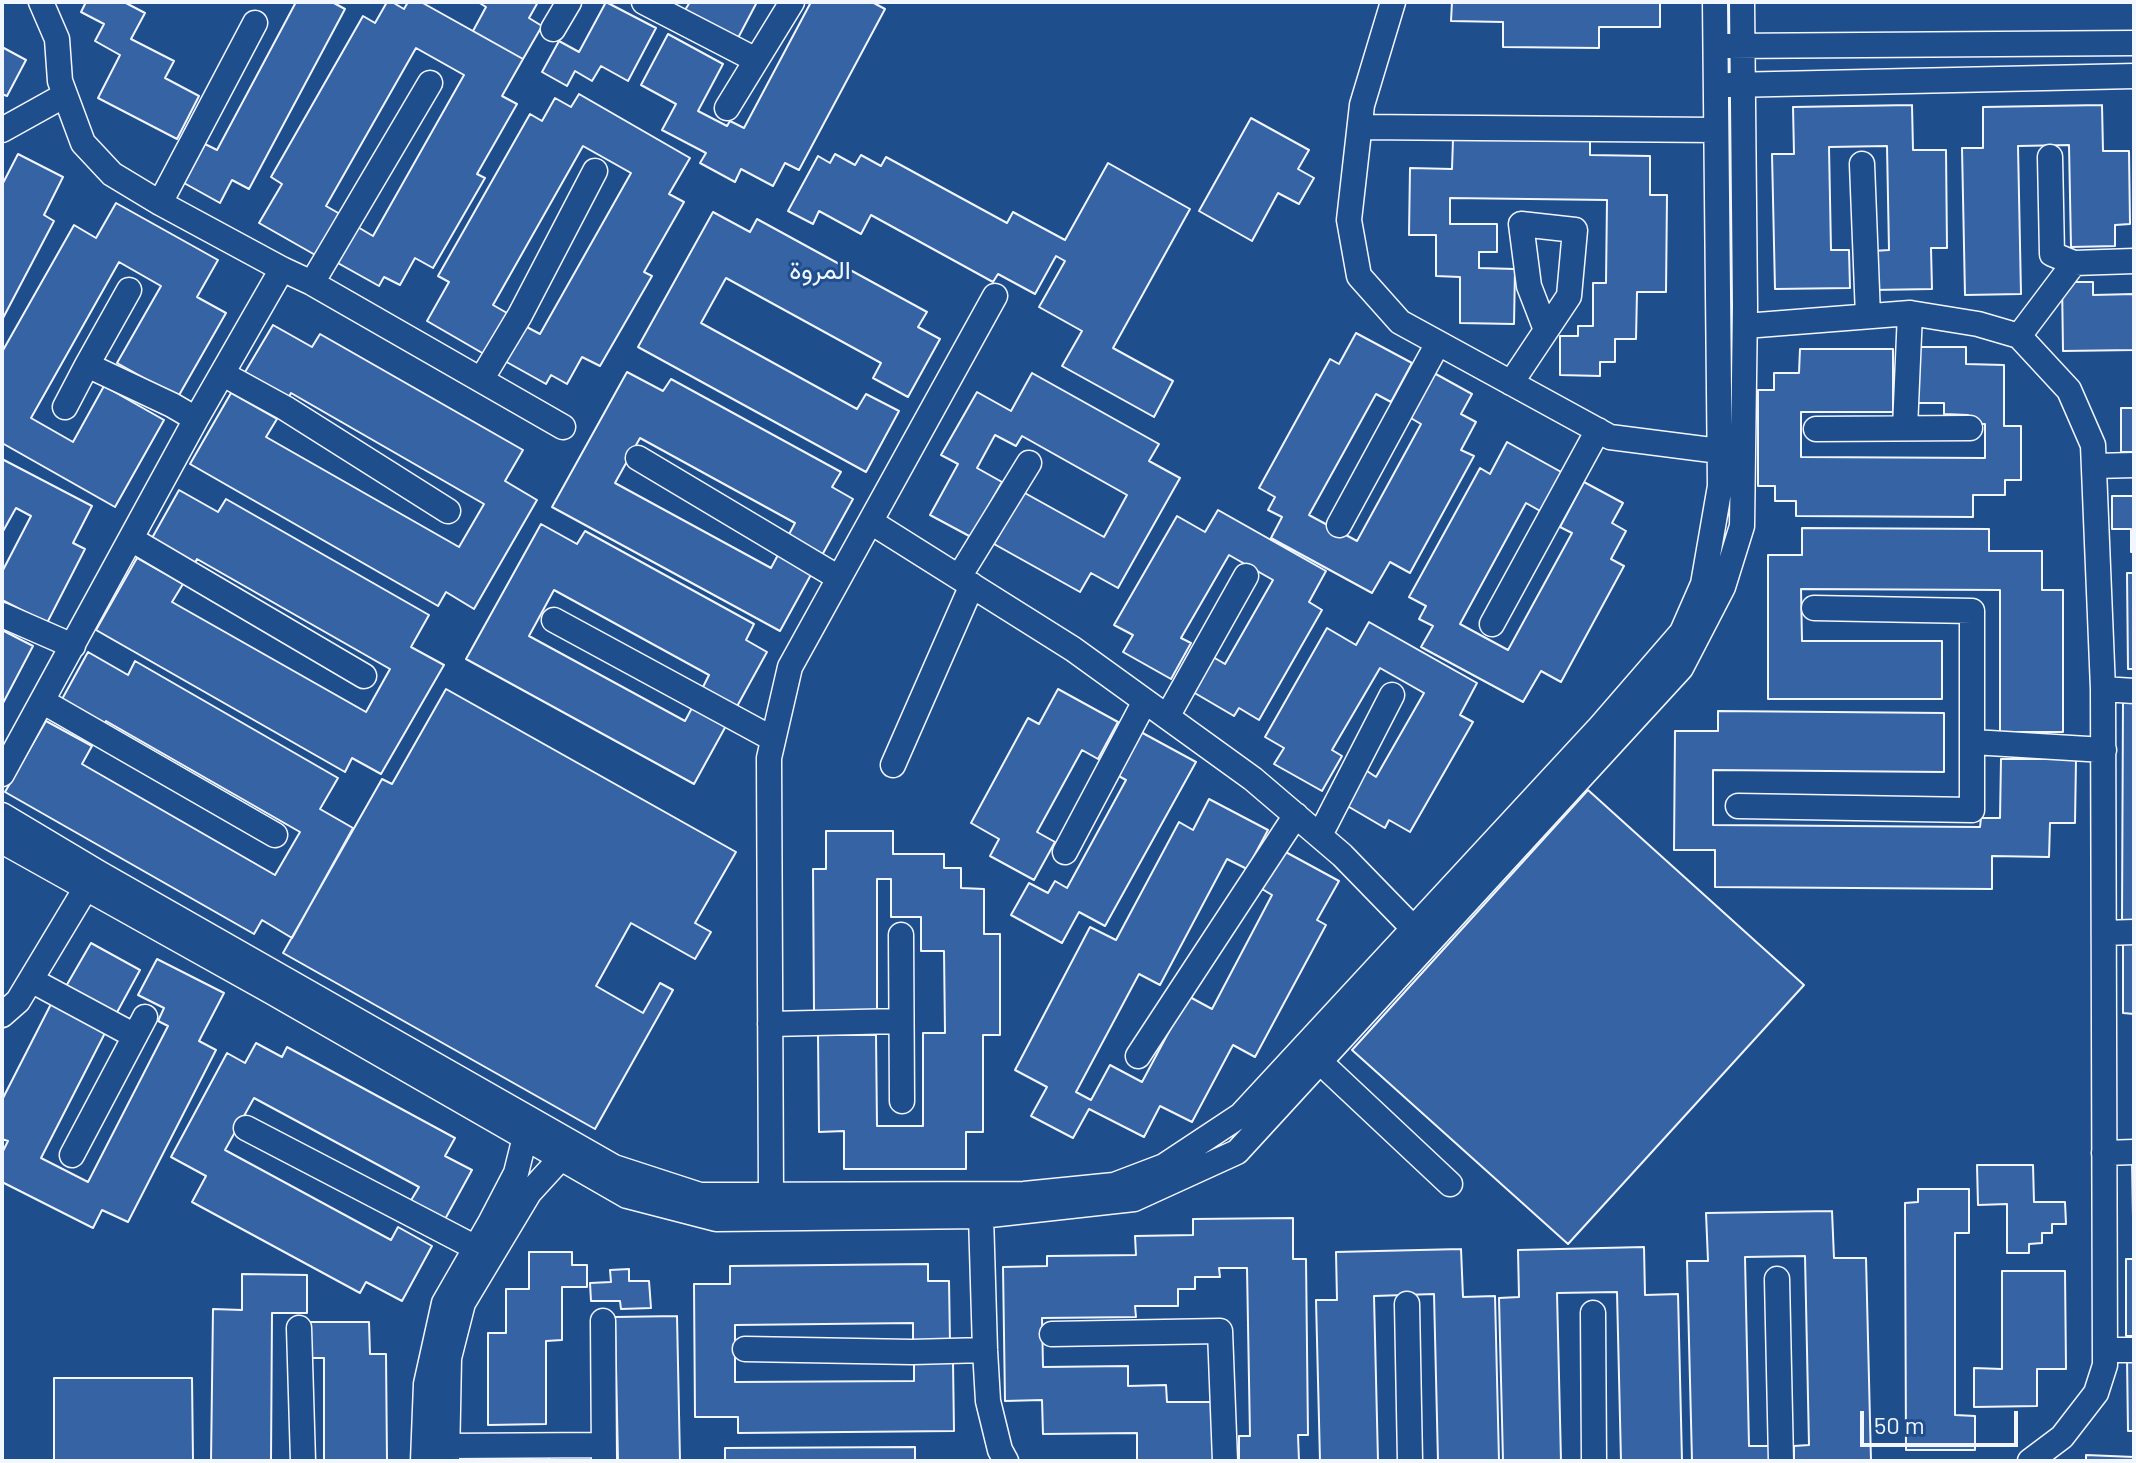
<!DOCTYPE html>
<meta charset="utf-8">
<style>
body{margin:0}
#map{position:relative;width:2136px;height:1463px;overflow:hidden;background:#1f4e8c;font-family:Barlow,sans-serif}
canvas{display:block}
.frame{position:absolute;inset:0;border:4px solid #f2f6ff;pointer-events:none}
.scale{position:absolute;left:1860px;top:1411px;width:158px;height:36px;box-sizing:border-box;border:4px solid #f2f6ff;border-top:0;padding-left:10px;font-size:24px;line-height:28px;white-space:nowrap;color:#f2f6ff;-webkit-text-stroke:6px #1f4e8c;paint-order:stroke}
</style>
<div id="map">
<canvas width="2136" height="1463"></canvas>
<div class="frame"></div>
<div class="scale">50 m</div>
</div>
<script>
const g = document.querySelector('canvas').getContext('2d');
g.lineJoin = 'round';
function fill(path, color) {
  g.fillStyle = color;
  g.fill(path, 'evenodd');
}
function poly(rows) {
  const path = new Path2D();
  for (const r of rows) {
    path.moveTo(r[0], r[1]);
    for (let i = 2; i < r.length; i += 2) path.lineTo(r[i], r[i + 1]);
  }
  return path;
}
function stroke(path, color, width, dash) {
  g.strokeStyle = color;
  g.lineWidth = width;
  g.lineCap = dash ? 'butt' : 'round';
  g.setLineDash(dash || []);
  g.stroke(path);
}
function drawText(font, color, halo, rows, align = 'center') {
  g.font = font + ' Barlow,Vazirmatn,sans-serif';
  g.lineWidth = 6;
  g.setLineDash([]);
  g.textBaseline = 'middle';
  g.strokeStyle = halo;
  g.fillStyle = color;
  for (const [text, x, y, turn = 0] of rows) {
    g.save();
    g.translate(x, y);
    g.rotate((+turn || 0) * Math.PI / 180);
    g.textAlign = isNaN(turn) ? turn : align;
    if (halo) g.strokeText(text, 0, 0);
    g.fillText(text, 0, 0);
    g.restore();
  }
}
const building = poly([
 [86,2,124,2,145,13,131,39,174,61,165,78,199,96,177,139,98,98,120,55,95,41,104,24,81,12,86,2],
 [296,2,332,2,345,9,249,189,232,180,220,203,184,183,205,144,217,150,296,2],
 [387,2,392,2,404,9,408,2,421,2,523,59,502,96,517,104,477,174,485,178,433,268,415,258,400,285,384,277,379,286,336,262,356,226,373,236,464,75,416,48,326,206,340,214,317,256,259,223,282,184,271,177,363,16,375,23,387,2],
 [478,2,538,2,529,18,542,26,523,59,473,31,486,7,478,2],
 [606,2,656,28,628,81,601,66,592,81,575,71,567,86,542,72,559,41,579,52,606,2],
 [690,2,757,2,738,38,685,10,690,2],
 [811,2,872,2,885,9,799,170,785,163,773,186,741,169,735,182,700,163,706,153,662,130,676,104,641,85,668,34,723,64,698,111,727,126,730,121,744,128,811,2],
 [1452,2,1660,2,1660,27,1599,27,1599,48,1503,47,1503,22,1451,21,1452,2],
 [2,47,26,60,7,96,2,94,2,47],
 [579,94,690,158,669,194,684,202,644,272,652,276,600,366,582,357,567,384,551,375,546,384,503,360,523,325,540,334,631,173,583,146,493,305,507,313,484,354,427,321,449,282,438,276,530,114,542,121,555,98,571,107,579,94],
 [1912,105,1913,150,1946,150,1947,248,1931,248,1932,289,1873,290,1873,251,1889,250,1887,146,1829,147,1831,250,1849,250,1850,288,1775,289,1772,154,1794,154,1793,107,1912,105],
 [2102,105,2103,151,2129,151,2130,224,2115,225,2115,246,2071,247,2069,145,2018,146,2021,294,1965,295,1962,148,1983,148,1983,107,2102,105],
 [1251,118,1309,150,1298,169,1314,178,1299,204,1278,193,1252,241,1199,211,1251,118],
 [1453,139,1590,141,1590,155,1650,156,1650,195,1667,195,1666,292,1637,292,1636,339,1615,339,1615,362,1600,362,1600,376,1560,375,1560,336,1578,336,1578,326,1593,326,1593,283,1606,283,1607,200,1450,198,1450,224,1497,224,1497,252,1479,252,1479,268,1515,269,1514,324,1460,323,1460,277,1436,276,1436,235,1409,235,1410,168,1452,169,1453,139],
 [18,154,63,177,44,215,54,221,2,320,2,185,18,154],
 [835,154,855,165,861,155,881,166,886,157,1007,223,1013,212,1065,240,1108,163,1190,209,1113,348,1173,381,1154,417,1062,366,1082,331,1039,307,1065,261,1056,256,1035,294,998,274,993,282,871,215,861,234,819,211,813,224,788,211,818,156,830,163,835,154],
 [116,203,218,260,197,297,226,313,178,397,117,363,161,286,119,262,31,418,73,442,104,386,164,420,115,507,2,443,2,352,74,225,96,238,116,203],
 [713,212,750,232,757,219,927,312,918,327,940,339,908,397,873,378,881,363,726,278,701,323,857,409,866,394,899,411,866,472,638,347,713,212],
 [2062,282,2093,282,2093,295,2134,294,2134,350,2063,351,2062,282],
 [273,325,312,347,320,334,523,450,505,481,537,500,474,609,446,592,438,606,190,464,231,393,277,419,266,437,459,547,484,504,291,393,289,397,245,372,273,325],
 [1356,333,1412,363,1391,402,1376,394,1309,515,1357,541,1421,424,1409,417,1434,373,1472,394,1461,414,1476,422,1461,450,1474,456,1410,573,1390,562,1372,593,1271,538,1282,517,1268,510,1275,497,1259,488,1330,359,1339,364,1356,333],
 [1914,347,1966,347,1966,364,2004,365,2004,426,2021,426,2021,480,2005,480,2005,495,1973,495,1973,517,1796,516,1796,501,1775,501,1775,486,1758,486,1758,390,1774,390,1774,373,1799,373,1800,349,1893,349,1893,412,1801,412,1801,457,1985,458,1985,424,1968,424,1968,415,1944,414,1944,403,1914,403,1914,347],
 [627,372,663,391,671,379,841,472,832,487,853,499,821,557,787,538,795,523,640,438,615,483,771,568,779,553,813,571,780,631,552,507,627,372],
 [1032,373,1159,444,1149,461,1180,478,1118,588,1091,573,1080,592,994,544,1023,492,1104,537,1127,495,1022,436,1016,446,995,435,977,468,1002,482,971,537,930,515,958,464,941,455,977,392,1011,411,1032,373],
 [2121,408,2134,408,2134,452,2121,452,2121,408],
 [1507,442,1563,473,1542,512,1526,503,1460,624,1508,650,1572,533,1560,527,1584,482,1623,503,1612,523,1626,531,1611,559,1624,566,1561,682,1541,671,1523,702,1421,647,1433,626,1419,619,1426,606,1409,597,1480,468,1490,474,1507,442],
 [2,459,92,506,73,543,85,549,47,623,2,600,2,572,31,516,16,508,2,533,2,459],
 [179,490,218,512,226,499,429,615,411,647,444,665,381,774,352,758,345,772,96,630,137,558,183,584,172,602,366,712,390,669,197,559,195,563,152,538,179,490],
 [2112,496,2134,496,2134,552,2131,552,2131,529,2112,529,2112,496],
 [1218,510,1326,571,1309,602,1322,610,1259,720,1239,708,1234,716,1193,692,1213,657,1225,664,1273,580,1229,555,1181,638,1191,643,1171,679,1123,652,1133,635,1114,625,1177,516,1205,532,1218,510],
 [541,524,577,544,585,531,754,624,746,640,767,652,735,710,701,691,709,675,554,590,529,636,685,721,693,706,727,724,694,784,466,659,541,524],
 [1802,528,1989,529,1989,551,2042,551,2042,590,2063,590,2063,732,2000,732,2000,590,1801,589,1802,641,1942,641,1942,699,1768,699,1768,555,1802,555,1802,528],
 [2127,573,2134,573,2134,669,2128,669,2127,573],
 [1369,622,1477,683,1460,715,1473,722,1410,832,1389,820,1385,828,1344,804,1364,769,1376,777,1424,693,1380,668,1332,750,1342,756,1322,791,1274,764,1284,748,1265,737,1327,628,1356,645,1369,622],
 [2,630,33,646,2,705,2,630],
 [88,652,128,675,135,661,338,778,320,809,353,828,292,938,262,920,254,934,5,792,46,721,92,746,82,764,275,875,300,832,106,721,104,725,61,701,88,652],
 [446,689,736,852,695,923,711,932,695,959,631,923,596,986,643,1013,660,983,673,990,595,1129,283,953,382,779,392,784,446,689],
 [1058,689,1118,722,1098,759,1082,750,1037,832,1055,842,1034,880,990,856,999,839,971,823,1028,718,1039,724,1058,689],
 [2123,698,2134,698,2134,922,2122,921,2123,698],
 [1718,711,1944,713,1944,772,1713,770,1713,825,1980,827,1981,818,2000,818,2001,759,2076,759,2075,823,2050,823,2049,857,1992,856,1992,889,1715,887,1715,850,1674,850,1675,731,1718,731,1718,711],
 [1139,731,1196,762,1105,926,1079,912,1062,943,1011,915,1029,883,1048,893,1055,881,1067,888,1126,780,1115,774,1139,731],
 [1588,790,1804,985,1568,1244,1352,1050,1588,790],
 [1209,799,1268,830,1247,869,1227,859,1160,985,1139,974,1076,1092,1091,1100,1110,1065,1142,1082,1188,996,1212,1009,1272,895,1262,889,1282,850,1339,881,1317,920,1326,925,1255,1057,1233,1045,1192,1122,1160,1106,1144,1137,1089,1109,1073,1138,1031,1116,1047,1087,1015,1070,1090,927,1116,940,1179,822,1193,830,1209,799],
 [826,831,893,831,893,854,944,854,944,868,961,868,961,888,984,889,984,934,1000,934,1000,1035,983,1035,983,1132,966,1132,966,1169,844,1169,844,1131,819,1132,818,1035,876,1035,877,1126,923,1126,923,1033,945,1033,944,951,921,951,921,917,891,917,891,879,877,879,877,1011,814,1011,813,869,826,869,826,831],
 [91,943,140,970,115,1016,65,988,91,943],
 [2123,943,2134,943,2134,1014,2123,1013,2123,943],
 [157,959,224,993,199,1041,216,1050,128,1222,102,1210,93,1228,2,1182,2,1153,8,1141,2,1139,2,1100,51,1004,106,1031,41,1158,88,1182,168,1026,158,1021,164,1008,138,995,157,959],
 [256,1043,282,1057,287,1047,455,1138,445,1156,472,1170,444,1221,410,1202,419,1187,254,1098,225,1150,391,1240,398,1227,432,1246,402,1301,366,1282,360,1293,192,1202,206,1176,171,1157,227,1053,245,1063,256,1043],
 [2132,1160,2134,1160,2134,1217,2133,1217,2132,1160],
 [1977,1165,2033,1165,2034,1202,2065,1202,2066,1224,2052,1224,2052,1233,2042,1233,2042,1243,2029,1244,2029,1253,2007,1253,2007,1204,1978,1205,1977,1165],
 [1918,1189,1969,1189,1969,1233,1955,1233,1955,1415,1975,1416,1975,1450,1906,1450,1905,1203,1918,1202,1918,1189],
 [1832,1211,1834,1258,1866,1258,1871,1461,1794,1461,1794,1446,1809,1445,1805,1256,1745,1257,1749,1446,1769,1446,1769,1461,1692,1461,1687,1261,1708,1261,1706,1213,1832,1211],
 [1293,1218,1293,1259,1306,1259,1308,1435,1298,1435,1299,1461,1239,1461,1239,1436,1250,1436,1247,1268,1219,1268,1220,1277,1195,1277,1195,1289,1178,1289,1178,1306,1135,1306,1136,1317,1042,1318,1043,1367,1128,1366,1128,1386,1166,1385,1167,1402,1215,1402,1216,1461,1137,1461,1137,1433,1043,1434,1042,1400,1005,1401,1003,1267,1047,1266,1047,1256,1136,1255,1135,1236,1193,1235,1193,1219,1293,1218],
 [1644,1247,1645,1295,1678,1294,1682,1461,1621,1461,1617,1292,1557,1293,1561,1461,1503,1461,1499,1298,1519,1297,1518,1250,1644,1247],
 [1461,1249,1463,1297,1495,1296,1499,1461,1438,1461,1434,1294,1374,1296,1378,1461,1320,1461,1316,1300,1337,1300,1336,1252,1461,1249],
 [529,1252,572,1252,572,1265,587,1265,587,1287,562,1287,562,1340,546,1341,546,1424,488,1425,488,1333,506,1333,506,1289,529,1289,529,1252],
 [2126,1259,2134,1259,2134,1336,2126,1336,2126,1259],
 [928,1264,928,1281,949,1281,950,1342,913,1343,913,1323,735,1325,735,1382,914,1381,914,1362,953,1362,954,1431,738,1433,738,1417,695,1417,694,1284,730,1284,730,1266,928,1264],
 [629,1269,629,1281,649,1281,651,1308,621,1309,620,1301,591,1301,590,1283,611,1282,610,1270,629,1269],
 [2002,1271,2065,1271,2066,1369,2037,1369,2037,1406,1974,1407,1974,1368,2002,1369,2002,1271],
 [242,1274,307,1275,307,1313,272,1313,271,1461,211,1461,213,1309,242,1310,242,1274],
 [677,1316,680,1461,618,1461,615,1317,677,1316],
 [308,1322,369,1322,370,1354,386,1354,387,1461,324,1461,324,1358,308,1358,308,1322],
 [2134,1357,2134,1431,2128,1431,2127,1358,2134,1357],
 [54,1378,192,1378,193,1461,54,1461,54,1378],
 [915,1447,915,1461,725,1461,725,1448,915,1447],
 [548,1449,549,1461,490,1461,490,1450,548,1449],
 [2086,1455,2134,1457,2134,1461,2086,1461,2086,1455]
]);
const minor = poly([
 [41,2,57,39,60,81,83,143,112,174,160,203,282,269,312,283,563,427],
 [644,2,756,60],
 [1393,2,1362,105,1349,220,1359,276,1400,322,1610,437,1719,451],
 [553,29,569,2],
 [1728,46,2134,43],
 [1730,85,2134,76],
 [727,108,792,2],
 [1360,127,1716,130],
 [2,130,65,95],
 [2050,157,2052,254,2074,263],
 [1862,164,1868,316],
 [160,203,255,23],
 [312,283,430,83],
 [1745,326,1910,313,1978,324,2019,336,2069,390,2093,445,2103,689,2105,1365,2096,1393,2062,1437,2030,1461],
 [2019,336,2074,263,2134,261],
 [87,365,172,405,196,419],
 [223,374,285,408,448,511],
 [481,380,520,315,595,171],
 [1511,383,1569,296,1575,230,1521,224,1529,286,1546,330],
 [65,407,87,365,129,290],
 [1905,428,1910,313],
 [1816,429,1970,428],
 [638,458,839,578],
 [2094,466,2134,465],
 [871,522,1073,649,1253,779,1342,855,1413,928],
 [1339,525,1438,343],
 [131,539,364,676],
 [959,577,1029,463],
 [2,615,73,646],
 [554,620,773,739],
 [1492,624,1598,430],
 [2103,689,2134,691],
 [42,701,275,835],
 [1167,717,1246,576],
 [1973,742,2104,750],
 [893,765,972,585],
 [2,774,196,419,282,269],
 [1738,806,1972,810,1972,611,1814,608],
 [2,815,99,873,614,1167,700,1195,1024,1194,1114,1185,1164,1166,1241,1115,1598,729,1682,632,1703,584,1720,486,1715,2],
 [1320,835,1392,695],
 [2,841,272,992,627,1196,716,1219,981,1216,1134,1199,1237,1152,1681,668,1723,587,1742,526,1745,306,1742,2],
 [1065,852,1145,701],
 [2104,933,2134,932],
 [901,935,902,1101],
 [31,980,135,1036],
 [2,1015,18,1001,86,888],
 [770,1024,901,1021],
 [1138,1056,1296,815],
 [1319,1061,1450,1184],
 [246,1128,476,1248],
 [2104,1153,2134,1152],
 [72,1155,145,1017],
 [771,1195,769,758,790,667,995,296],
 [981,1216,985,1350,988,1401,1000,1450,1006,1461],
 [1777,1279,1781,1461],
 [1407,1304,1410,1461],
 [1593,1313,1594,1461],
 [603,1321,604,1459],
 [299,1328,303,1461],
 [1052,1334,1220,1331,1225,1461],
 [745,1349,912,1352,985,1350],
 [2105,1350,2134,1350],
 [447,1446,603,1445],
 [423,1461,426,1384,444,1303,490,1223,516,1173,525,1137],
 [447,1461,449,1358,463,1303,529,1193,561,1158]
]);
const neighbourhoodNames = [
 ["المروة",820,270]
];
fill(building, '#3563a3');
stroke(building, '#f2f6ff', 2);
stroke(minor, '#f2f6ff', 27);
stroke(minor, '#1f4e8c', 24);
drawText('26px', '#f2f6ff', '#1f4e8c', neighbourhoodNames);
</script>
